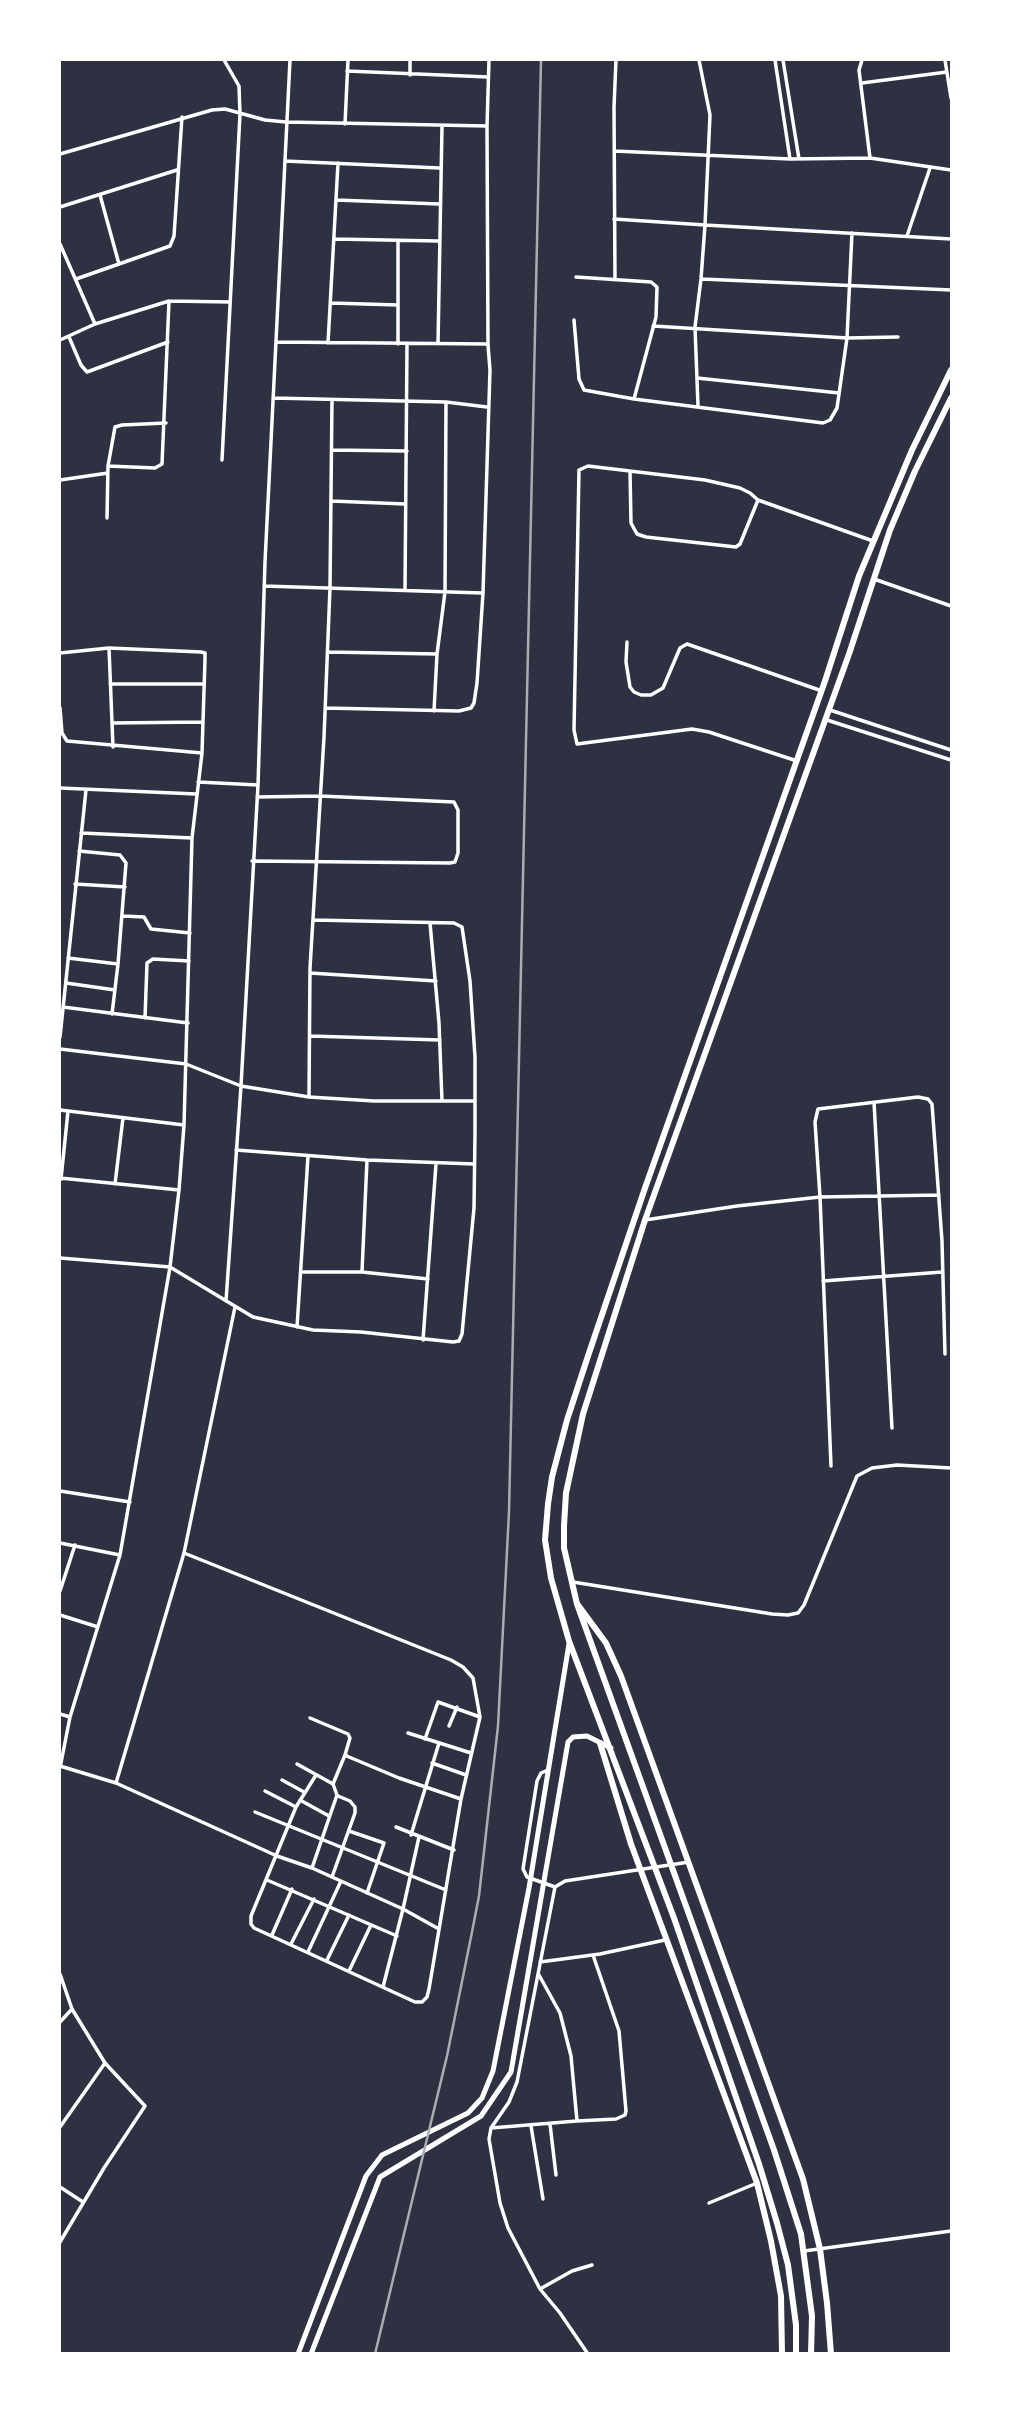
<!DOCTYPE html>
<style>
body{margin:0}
#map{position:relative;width:1011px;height:2413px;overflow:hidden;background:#2d3142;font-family:Figtree,sans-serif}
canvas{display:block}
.frame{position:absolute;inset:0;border:61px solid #fff;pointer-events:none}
</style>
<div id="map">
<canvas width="1011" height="2413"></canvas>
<div class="frame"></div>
</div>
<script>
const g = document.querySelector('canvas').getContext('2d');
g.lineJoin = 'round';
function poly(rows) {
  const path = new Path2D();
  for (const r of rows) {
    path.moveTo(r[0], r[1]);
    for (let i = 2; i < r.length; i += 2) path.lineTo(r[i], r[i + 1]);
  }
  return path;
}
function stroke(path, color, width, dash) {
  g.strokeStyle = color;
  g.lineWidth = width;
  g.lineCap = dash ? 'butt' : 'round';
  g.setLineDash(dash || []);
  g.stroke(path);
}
const minor = poly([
 [699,60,710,115,705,225,951,239],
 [775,60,790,159],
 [783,60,799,159],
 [862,60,859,70,870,158],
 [945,60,951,98],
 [347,71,488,77],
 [410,75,410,60],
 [862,83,947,72],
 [345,124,348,60],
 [614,151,790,159,870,158,951,170],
 [60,154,212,110,225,109,265,120,286,122,487,126],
 [285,161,439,168],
 [100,195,119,264,170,246,174,236,182,117],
 [336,200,439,204],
 [60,207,177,170],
 [614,219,705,225,701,279,695,327,698,406],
 [907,236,930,168],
 [334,239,438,241],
 [60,244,95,324],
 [576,277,651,282,657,287,656,317,634,399],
 [76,279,119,264],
 [702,279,951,290],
 [615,280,614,107,616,60],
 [331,303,398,305],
 [574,320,579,379,584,390,634,399,823,423,830,420,837,408,847,338,852,233],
 [653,326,847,338,898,337],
 [69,337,81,365,87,372,168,342],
 [60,340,95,324,169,301,230,302],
 [276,342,487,344],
 [328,343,338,163],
 [398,344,398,241],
 [438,344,442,126],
 [697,378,839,393],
 [273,398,446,402,487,407],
 [332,450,407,451],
 [222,460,240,114,239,86,224,60],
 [108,466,155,468,162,464,169,301],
 [630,471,631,523,637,534,646,537,736,547,740,544,758,500],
 [60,480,108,473],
 [331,501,405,504],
 [107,518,108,466,115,427,122,425,166,423],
 [874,579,951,606],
 [264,586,482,593],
 [405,590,407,344],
 [627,642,626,662,630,687,634,692,641,695,651,695,663,688,680,648,687,644,822,691],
 [109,648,113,747],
 [328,652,437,654],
 [60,653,109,648,201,652,205,653,205,659,202,753,192,838,184,1125,179,1190,170,1267,120,1555,70,1717,60,1768],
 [110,684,203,684],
 [60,708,62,733,67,741,202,753],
 [325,708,459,711,471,708,474,703,477,683,483,593,490,370,488,345,487,126,489,60],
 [830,710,951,750],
 [434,711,437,654,445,592,446,402],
 [827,720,951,760],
 [112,723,202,722],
 [797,761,709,732,692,729,577,744,574,730,579,470,588,466,705,480,740,488,750,493,758,500,873,541],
 [198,782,258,785],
 [60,788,196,794],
 [81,833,192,838],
 [252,861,450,863,455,862,458,853,458,810,454,802,320,796,257,797],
 [75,884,125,887],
 [123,916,144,917,151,929,190,933],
 [430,923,439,1023,442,1101],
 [68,958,118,964,126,863,120,855,79,851],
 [310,973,436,981],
 [66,983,115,990],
 [63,1007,188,1023],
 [112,1014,118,964],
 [145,1018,147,963,153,959,189,961],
 [310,1036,440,1040],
 [60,1037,86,790],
 [60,1049,186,1064,241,1086,309,1097,374,1101,474,1101],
 [309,1097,310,968,324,737,330,588,332,400],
 [874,1102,892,1428],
 [60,1110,184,1125],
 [236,1150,367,1160,474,1164],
 [60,1178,179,1190],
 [61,1179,68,1111],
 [115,1184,123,1118],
 [645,1220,737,1206,820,1197,939,1195],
 [60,1258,170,1267,253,1317,313,1330,361,1332,453,1342,459,1341,462,1334,474,1208,475,1133,475,1057,470,981,462,927,454,923,313,920],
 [302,1272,362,1272,428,1279],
 [362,1272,367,1160],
 [823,1281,942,1272],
 [226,1301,241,1086,258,785,265,562,290,60],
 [297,1327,308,1156],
 [423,1340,436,1164],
 [831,1466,820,1197,815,1122,818,1109,918,1097,928,1099,932,1104,942,1241,945,1354],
 [60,1491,130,1502],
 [60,1543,120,1555],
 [184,1553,451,1660,463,1667,473,1678,480,1717,461,1799,429,1989,427,1997,422,2002,415,2002,254,1928,251,1924,251,1916,296,1807,316,1775],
 [573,1582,772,1614,788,1615,798,1613,804,1605,857,1476,872,1468,897,1465,951,1468],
 [60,1591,75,1545],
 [60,1615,98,1627],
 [60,1714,70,1717],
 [310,1718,348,1734,350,1738,345,1755,349,1757,399,1778,461,1799],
 [449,1726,457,1707],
 [408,1733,471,1753],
 [425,1739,438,1702,480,1717],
 [432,1763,466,1775],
 [297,1764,333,1784,337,1795,312,1868],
 [60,1766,116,1783,277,1856,312,1868,403,1909,439,1929],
 [548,1770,541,1773,537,1781,523,1869,527,1877,555,1887],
 [282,1780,304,1792],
 [116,1783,184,1553,235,1307],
 [333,1784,345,1755],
 [265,1791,296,1807],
 [300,1800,329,1816],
 [255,1812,446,1890],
 [396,1827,454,1850],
 [349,1831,384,1843,367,1893],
 [411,1835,439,1743],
 [332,1877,355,1813,355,1807,350,1801,338,1796],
 [267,1880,397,1936],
 [272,1935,292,1889],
 [291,1944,314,1899],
 [308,1952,341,1881],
 [327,1960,349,1915],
 [540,1962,600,1954,665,1940],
 [349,1971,371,1925],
 [60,1974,72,2009,105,2063,145,2106,104,2168,60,2242],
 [383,1987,403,1909,419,1837],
 [60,2022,72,2009],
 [577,2121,616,2119,625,2115,626,2111,619,2031,593,1955],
 [550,2124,556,2175],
 [531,2126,543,2199],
 [60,2127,105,2063],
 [491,2128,577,2121,571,2056,560,2013,539,1975],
 [60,2187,83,2202],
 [709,2203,757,2183],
 [804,2251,951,2231],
 [540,2289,572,2271,592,2265],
 [588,2354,560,2313,540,2289,508,2228,500,2203,489,2139,491,2128,509,2102,517,2082,555,1887,565,1881,689,1862]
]);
const secondary = poly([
 [298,2354,366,2176,382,2155,468,2113,482,2098,493,2071,529,1888,569,1644],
 [311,2354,380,2177,481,2116,511,2072,568,1742,573,1737,587,1736,611,1748]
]);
const primary = poly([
 [578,1605,606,1643,621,1676,803,2179,820,2249,827,2303,831,2354],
 [600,1743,631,1844,757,2183,771,2241,781,2296,782,2354]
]);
const trunk = poly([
 [796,2354,796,2325,788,2265,777,2223,759,2164,674,1918,569,1641,551,1578,545,1540,548,1504,552,1477,567,1420,588,1356,645,1188,825,681,859,576,912,450,951,370],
 [811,2354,812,2316,801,2234,774,2150,577,1604,564,1548,564,1526,566,1493,583,1414,645,1220,849,654,890,530,915,471,951,398]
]);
const rail = poly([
 [375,2354,447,2056,472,1932,479,1896,498,1726,509,1512,541,60]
]);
stroke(minor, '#fff', 3.5);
stroke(secondary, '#fff', 5);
stroke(primary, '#fff', 6);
stroke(trunk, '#fff', 6);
stroke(rail, '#abadb3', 2.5);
</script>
